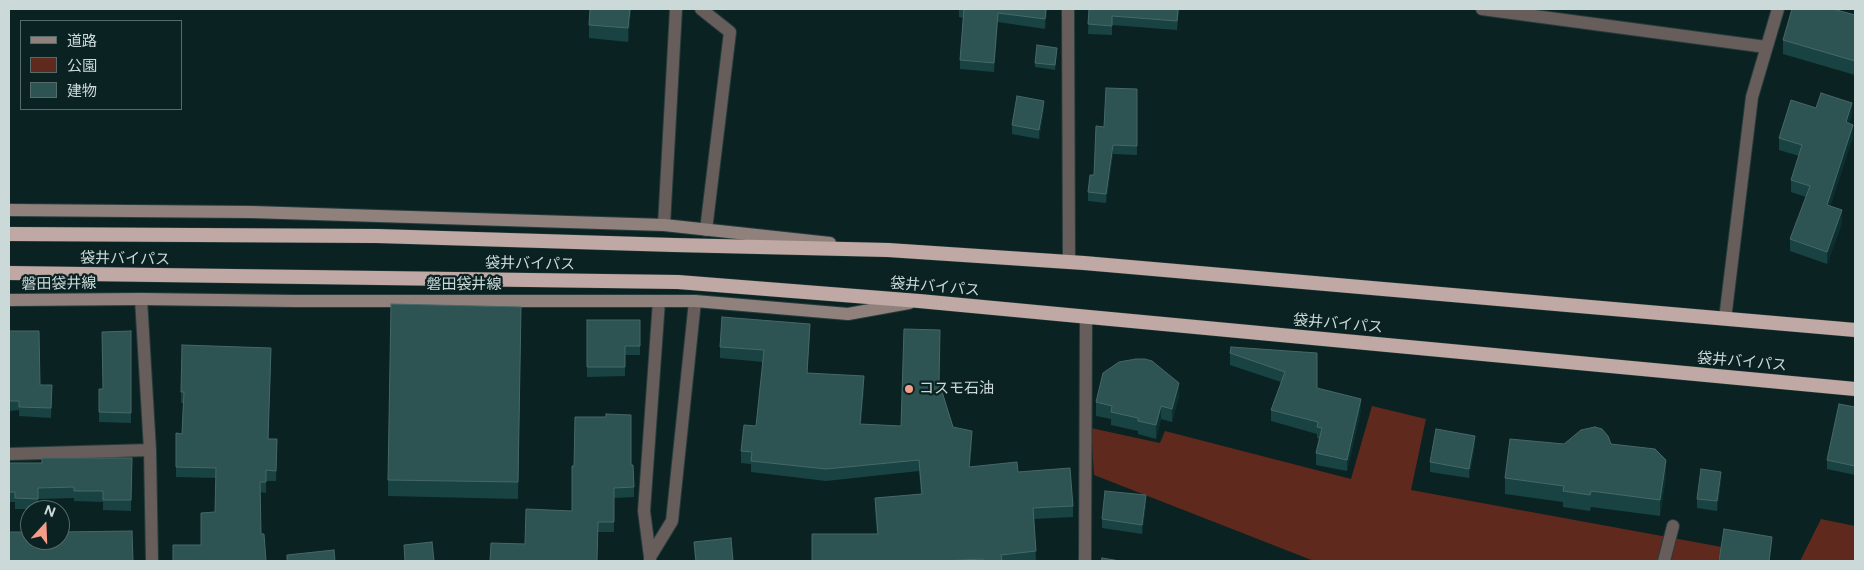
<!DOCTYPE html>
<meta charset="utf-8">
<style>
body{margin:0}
#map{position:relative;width:1864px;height:570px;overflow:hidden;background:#0b2222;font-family:Figtree,"Noto Sans JP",sans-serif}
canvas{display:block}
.frame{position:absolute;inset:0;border:10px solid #ccd9d9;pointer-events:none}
.legend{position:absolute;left:20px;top:20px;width:162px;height:90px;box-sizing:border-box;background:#0b2222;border:1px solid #586b6b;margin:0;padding:6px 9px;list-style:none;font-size:15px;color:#ccd9d9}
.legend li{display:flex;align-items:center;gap:10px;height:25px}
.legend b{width:25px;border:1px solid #586b6b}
.north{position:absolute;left:20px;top:500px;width:50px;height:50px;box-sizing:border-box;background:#0b2222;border:1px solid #586b6b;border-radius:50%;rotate:20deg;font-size:14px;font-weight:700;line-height:20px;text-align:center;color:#ccd9d9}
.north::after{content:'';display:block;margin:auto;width:18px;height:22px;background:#f49e89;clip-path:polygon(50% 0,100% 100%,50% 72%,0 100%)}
</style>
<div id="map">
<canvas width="1864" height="570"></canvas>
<div class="frame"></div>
<ul class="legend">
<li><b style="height:6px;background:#90817d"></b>道路</li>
<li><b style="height:14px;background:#60291d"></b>公園</li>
<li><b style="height:14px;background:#2d5353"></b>建物</li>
</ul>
<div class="north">N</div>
</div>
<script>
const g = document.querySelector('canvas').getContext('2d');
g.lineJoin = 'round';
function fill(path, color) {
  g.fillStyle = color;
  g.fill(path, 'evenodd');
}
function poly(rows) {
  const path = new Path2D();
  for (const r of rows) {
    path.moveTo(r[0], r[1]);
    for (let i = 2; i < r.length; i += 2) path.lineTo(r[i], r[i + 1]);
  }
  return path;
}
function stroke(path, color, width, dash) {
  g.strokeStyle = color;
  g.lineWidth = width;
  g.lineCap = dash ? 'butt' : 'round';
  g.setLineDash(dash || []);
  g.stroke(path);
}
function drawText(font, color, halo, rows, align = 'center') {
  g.font = font + ' Figtree,"Noto Sans JP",sans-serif';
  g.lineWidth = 4.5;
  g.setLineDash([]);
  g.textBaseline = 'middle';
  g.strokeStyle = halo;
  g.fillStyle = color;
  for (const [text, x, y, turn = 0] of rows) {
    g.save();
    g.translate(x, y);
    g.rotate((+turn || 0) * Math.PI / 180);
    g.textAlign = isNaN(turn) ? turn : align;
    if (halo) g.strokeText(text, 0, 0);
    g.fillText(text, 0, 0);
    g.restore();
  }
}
const green = poly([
 [1372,406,1426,419,1411,490,1722,547,1718,561,1314,561,1094,475,1091,428,1160,443,1165,431,1351,479],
 [1821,519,1855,526,1855,561,1800,561]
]);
const minor = poly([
 [701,9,730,32,706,230],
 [1068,9,1069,262],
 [1482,9,1766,47],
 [664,225,676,9],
 [141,299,150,450,152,561],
 [1725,319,1752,97,1778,9],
 [9,454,150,450],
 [650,557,672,521,695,301],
 [650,557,644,511,659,301],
 [1085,561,1086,317],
 [1664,561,1673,526]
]);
const tertiary = poly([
 [650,557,650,561]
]);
const secondary = poly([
 [9,210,251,212,664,225,830,243],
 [9,300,141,299,295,301,695,301,848,314,909,303]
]);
const trunk = poly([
 [9,234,377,236,674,245,888,250,1084,263,1855,330],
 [9,273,678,282,919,301,1855,389]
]);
const wall = poly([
 [590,9,631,9,628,42,589,38,589,25],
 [959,9,1047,9,1045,29,998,22,994,72,960,69,960,60,963,18,959,17],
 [1089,9,1179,9,1177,30,1112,25,1112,35,1088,34],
 [1855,15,1855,75,1783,54,1783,40],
 [1057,52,1055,70,1035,67,1035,63],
 [1137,89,1137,155,1113,154,1106,203,1088,201,1088,192,1094,175,1104,127],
 [1816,108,1852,115,1849,123,1853,137,1830,206,1842,223,1827,264,1790,251,1790,239,1806,197,1791,192,1791,180,1799,156,1779,150,1779,138],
 [1044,110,1039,139,1012,134,1012,125],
 [521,307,518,499,388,496,388,480],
 [587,320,640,320,640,355,625,355,625,376,587,377],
 [9,331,40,385,52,394,51,418,19,416,19,410,9,411],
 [131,331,131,423,99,422,99,389,103,389],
 [810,335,807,373,864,388,861,424,901,426,939,383,953,427,972,442,970,467,1018,472,1073,506,1073,517,1034,519,1036,561,812,561,877,534,875,509,875,498,921,494,919,471,826,481,751,472,751,464,741,463,741,451,756,426,763,362,720,358,720,347],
 [1230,353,1317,353,1317,388,1361,410,1347,471,1316,465,1316,453,1319,439,1317,438,1317,434,1271,421,1271,410,1281,382,1230,365],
 [271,359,268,439,277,439,276,481,266,481,266,493,260,492,201,545,215,512,216,478,176,477,176,433,182,434,183,403,181,403,181,392],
 [1179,396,1172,422,1161,419,1156,439,1138,434,1138,431,1111,425,1111,419,1096,416,1096,402],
 [1855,407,1855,475,1827,469,1827,460],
 [1564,444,1611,444,1666,476,1660,516,1591,507,1590,511,1563,507,1563,502,1505,494,1505,478],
 [1475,445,1469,478,1430,472,1430,462],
 [132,458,131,511,103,510,103,502,74,501,74,498,38,499,38,509,15,509,15,502,9,502,9,463,42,463],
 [631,465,634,487,634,497,614,498,614,532,598,532,525,544,572,511,574,466],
 [1721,481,1717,511,1697,508,1697,499],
 [1146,505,1142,534,1102,528,1102,519],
 [694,542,733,561,695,561]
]);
const shadedWall = poly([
 [630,9,631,9,628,42,628,28],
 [1046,9,1047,9,1045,29,1045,19],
 [998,13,998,22,994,72,994,63],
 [1044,101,1044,110,1039,139,1039,130],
 [1852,103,1852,115,1846,134,1846,122],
 [1853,125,1853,137,1827,217,1827,205],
 [1113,145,1113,154,1106,203,1106,194],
 [1842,210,1842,223,1827,264,1827,252],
 [810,324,810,335,807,384,807,373],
 [864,376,864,388,860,435,860,424],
 [1179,383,1179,396,1172,422,1172,409],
 [1361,399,1361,410,1347,471,1347,460],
 [1161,406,1161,419,1156,439,1156,425],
 [972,431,972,442,969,479,969,467],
 [1475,436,1475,445,1469,478,1469,469],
 [1666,460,1666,476,1660,516,1660,500],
 [1721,472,1721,481,1717,511,1717,501],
 [1146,495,1146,505,1142,534,1142,525],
 [1772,537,1772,546,1770,561,1769,561]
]);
const building = poly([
 [590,9,630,9,628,28,589,25,590,9],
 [964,9,1046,9,1045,19,998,13,994,63,960,60,964,9],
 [1089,9,1178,9,1177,21,1112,16,1112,26,1088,24,1089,9],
 [1792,9,1833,9,1855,15,1855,61,1783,40,1792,9],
 [1037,45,1057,48,1055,65,1035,63,1037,45],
 [1106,88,1137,89,1137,146,1113,145,1106,194,1088,192,1090,175,1094,175,1096,126,1104,127,1106,88],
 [1821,93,1852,103,1846,122,1853,125,1827,205,1842,210,1827,252,1790,239,1810,186,1791,180,1802,145,1779,138,1791,100,1816,108,1821,93],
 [1017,96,1044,101,1039,130,1012,125,1017,96],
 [391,304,521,307,518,482,388,480,391,304],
 [722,317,810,324,807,373,864,376,860,424,901,426,904,329,940,330,939,382,953,427,972,431,969,467,1017,462,1018,472,1070,468,1073,506,1033,508,1036,551,1001,555,1002,561,983,561,983,559,941,561,812,561,812,534,878,534,875,498,922,494,919,460,826,469,751,461,752,452,741,451,744,425,756,426,764,350,720,347,722,317],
 [587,320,640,320,640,346,625,346,625,367,587,367,587,320],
 [9,331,39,331,40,385,52,385,51,408,19,407,19,401,9,401,9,331],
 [131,331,131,413,99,412,99,389,103,389,102,332,131,331],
 [182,345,271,348,268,439,277,439,276,471,266,470,266,482,260,482,261,534,264,534,266,561,173,561,173,545,201,545,201,513,215,512,216,468,176,467,176,433,182,434,184,392,181,392,182,345],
 [1231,347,1317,353,1317,388,1361,399,1347,460,1316,453,1322,428,1317,427,1318,422,1271,410,1285,372,1230,353,1231,347],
 [1136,359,1145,359,1152,361,1179,383,1172,409,1161,406,1156,425,1138,421,1138,418,1111,412,1112,406,1096,402,1103,373,1119,362,1136,359],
 [1839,404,1855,407,1855,466,1827,460,1839,404],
 [606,414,631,415,631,465,633,465,634,487,614,488,614,522,598,522,597,561,490,561,491,543,525,544,526,509,572,511,572,466,574,466,575,417,606,417,606,414],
 [1595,427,1602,429,1608,436,1611,444,1655,449,1666,460,1660,500,1591,491,1590,495,1563,491,1564,486,1505,478,1510,439,1564,444,1581,430,1595,427],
 [1436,429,1475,436,1469,469,1430,462,1436,429],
 [42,458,132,458,131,500,103,500,103,491,74,491,74,487,38,488,38,499,15,498,15,492,9,492,9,463,42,463,42,458],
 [1701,469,1721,472,1717,501,1697,499,1701,469],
 [1105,491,1146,495,1142,525,1102,519,1105,491],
 [1724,529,1772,537,1769,561,1719,561,1724,529],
 [132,531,133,561,9,561,9,532,30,532,30,540,60,540,60,532,132,531],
 [731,538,733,561,696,561,694,542,731,538],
 [432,542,434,561,405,561,404,545,432,542],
 [334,550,335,561,287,561,287,555,334,550],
 [1102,558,1120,561,1101,561,1102,558]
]);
const markers = [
 [909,389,5,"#f49e89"]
];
const streetNames = [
 ["袋井バイパス",125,259,1],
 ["袋井バイパス",530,264,1],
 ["磐田袋井線",59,284,-1],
 ["磐田袋井線",464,285],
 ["袋井バイパス",935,287,5],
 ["袋井バイパス",1338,324,5],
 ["袋井バイパス",1742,362,5]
];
const poiNames = [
 ["コスモ石油",919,389]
];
fill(green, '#60291d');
stroke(minor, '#263c3c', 14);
stroke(tertiary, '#263c3c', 14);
stroke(secondary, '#263c3c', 14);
stroke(trunk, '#263c3c', 15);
stroke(minor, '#675d5a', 12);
stroke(tertiary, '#675d5a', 12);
stroke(secondary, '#90817d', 12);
stroke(trunk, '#c0a9a4', 14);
fill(wall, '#194342');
fill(shadedWall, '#0c2f2f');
fill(building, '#2d5353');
stroke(building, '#466868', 1);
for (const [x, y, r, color] of markers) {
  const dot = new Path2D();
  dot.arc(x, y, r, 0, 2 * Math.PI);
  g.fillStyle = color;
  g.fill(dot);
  stroke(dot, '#0b2222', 2);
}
drawText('15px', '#ccd9d9', '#0b2222', streetNames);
drawText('15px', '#ccd9d9', '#0b2222', poiNames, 'left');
</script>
